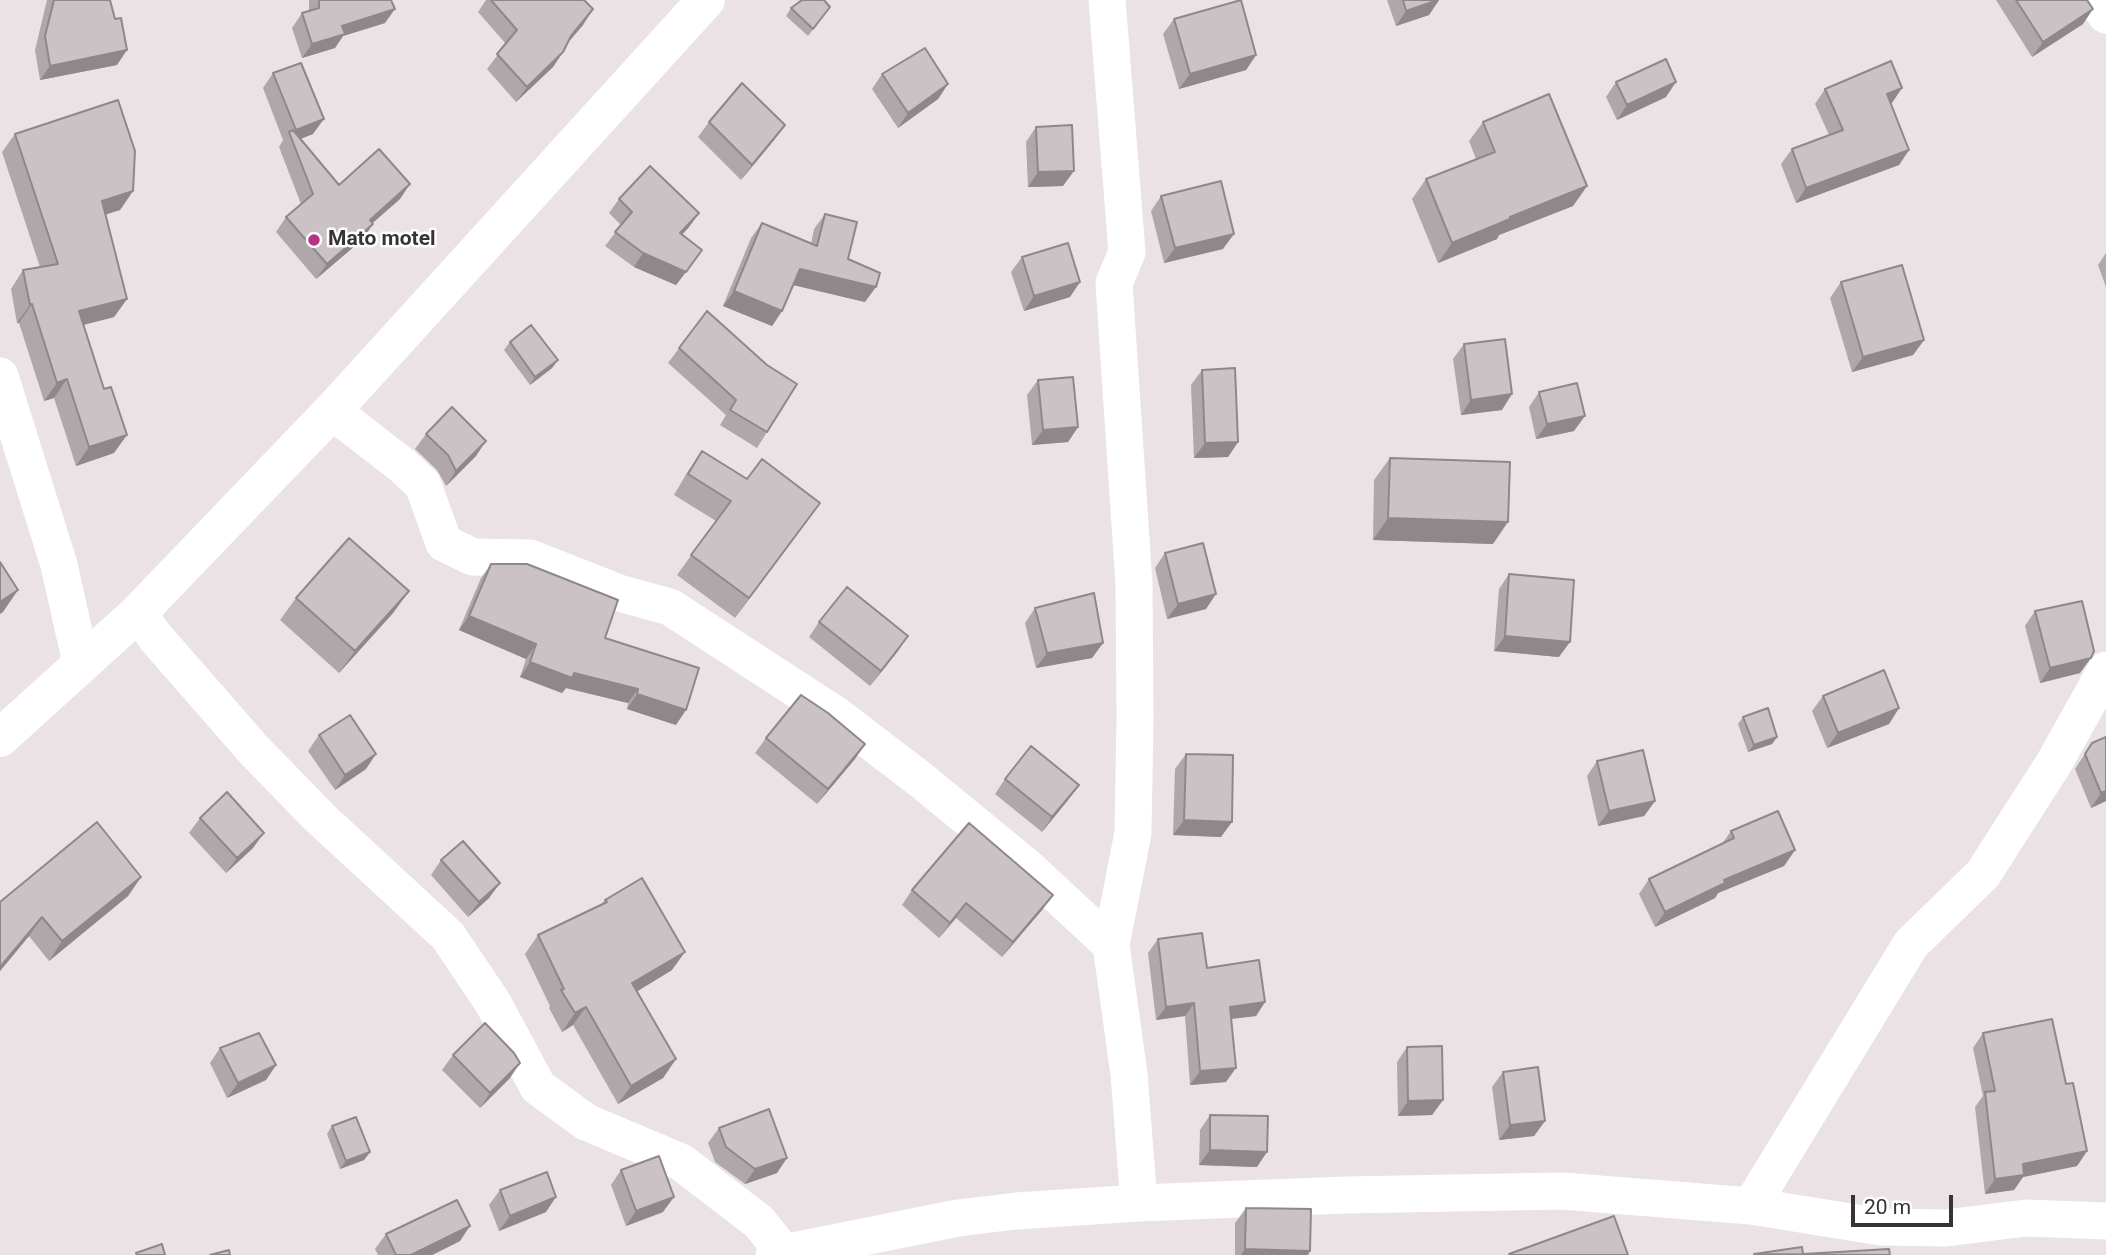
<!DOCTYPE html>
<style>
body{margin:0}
#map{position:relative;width:2106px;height:1255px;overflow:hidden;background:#ebe2e6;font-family:Roboto,sans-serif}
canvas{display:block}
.scale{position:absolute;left:1851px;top:1195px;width:102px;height:32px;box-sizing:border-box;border:4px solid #383436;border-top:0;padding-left:9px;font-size:21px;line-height:24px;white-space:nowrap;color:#383436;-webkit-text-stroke:5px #fff;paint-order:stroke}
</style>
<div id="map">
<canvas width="2106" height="1255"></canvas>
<div class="scale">20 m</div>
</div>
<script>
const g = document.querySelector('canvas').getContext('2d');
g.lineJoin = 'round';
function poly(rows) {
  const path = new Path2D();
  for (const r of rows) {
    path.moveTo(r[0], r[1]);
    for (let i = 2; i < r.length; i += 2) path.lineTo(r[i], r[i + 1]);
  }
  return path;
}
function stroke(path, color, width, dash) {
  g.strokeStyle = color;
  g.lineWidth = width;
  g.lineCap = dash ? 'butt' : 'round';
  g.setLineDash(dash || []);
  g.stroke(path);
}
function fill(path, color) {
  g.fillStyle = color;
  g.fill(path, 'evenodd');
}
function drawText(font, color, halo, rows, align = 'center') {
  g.font = font + ' Roboto,sans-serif';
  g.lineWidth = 5;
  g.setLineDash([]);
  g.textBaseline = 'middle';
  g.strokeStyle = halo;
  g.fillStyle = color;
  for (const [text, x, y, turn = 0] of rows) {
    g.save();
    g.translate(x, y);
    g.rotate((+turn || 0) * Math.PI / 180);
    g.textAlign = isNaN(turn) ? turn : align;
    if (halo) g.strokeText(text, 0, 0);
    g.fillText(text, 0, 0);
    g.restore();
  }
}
const street = poly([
 [1107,0,1127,252,1114,283,1134,584,1135,718,1133,833,1111,945,1129,1074,1139,1203],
 [2095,0,2106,15],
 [0,376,59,565,81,663],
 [332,411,403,466,423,485,444,543,473,557,530,558,619,593,670,607,836,715,921,780,1027,867,1111,945],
 [138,613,156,638,253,749,319,817,448,936,493,1003,538,1087,586,1122,681,1162,759,1222,784,1253],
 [1751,1206,1911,944,1983,874,2054,763,2106,670],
 [774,1255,958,1218,1016,1211,1139,1203,1346,1195,1562,1191,1751,1206,1881,1227,1946,1228,2026,1218,2106,1221]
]);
const secondary = poly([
 [0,738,138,613,332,411,706,0]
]);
const wall = poly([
 [47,0,110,0,115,19,117,65,40,80,35,50],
 [309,0,391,0,385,23,343,36,335,48,302,58,292,28,302,13,309,11],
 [486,0,584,0,583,25,569,41,563,52,553,67,516,102,487,69,506,44,478,12],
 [1387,0,1439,0,1429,15,1396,26],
 [1996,0,2087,0,2083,24,2032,57],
 [830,7,808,36,786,16,791,8],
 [1174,19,1256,55,1246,70,1179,89,1163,34],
 [273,73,313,134,300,139,339,185,400,199,372,223,363,239,316,279,276,232,286,217,301,204,279,147,283,140,263,88],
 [882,74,948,84,938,99,898,128,872,89],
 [1616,82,1666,97,1617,120,1606,97],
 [1902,88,1891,103,1909,150,1899,165,1796,203,1781,164,1792,149,1829,135,1815,104,1825,89],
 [709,122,774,140,741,180,698,137],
 [1483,122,1587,186,1573,206,1499,235,1497,239,1438,263,1412,199,1426,179,1476,159,1469,141],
 [1036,127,1063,186,1028,187,1026,142],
 [15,134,133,191,120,210,105,214,127,299,114,317,84,325,114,453,76,466,54,398,44,401,19,323,17,323,11,289,23,270,40,267,2,152],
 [1161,196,1223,249,1164,263,1151,211],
 [619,199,699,213,689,227,682,235,702,250,676,285,634,267,605,246,621,225,609,213],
 [825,214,848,259,865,302,793,285,782,311,772,326,723,306,751,238,762,223,811,244,814,229],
 [2106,253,2106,287,2098,265],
 [1022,257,1070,297,1024,311,1011,272],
 [1841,282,1924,340,1913,355,1852,372,1830,298],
 [707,311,767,432,757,448,720,425,726,415,668,363],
 [510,342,558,360,552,368,530,385,504,350],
 [1464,344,1502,410,1461,415,1453,359],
 [1202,370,1238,442,1228,457,1194,458,1191,385],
 [1038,380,1078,427,1068,442,1032,445,1027,395],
 [1539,392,1574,431,1536,439,1529,407],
 [426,434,476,456,446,486,437,470,415,449],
 [702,451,747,479,820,503,735,618,677,575,716,521,674,495,688,471],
 [1390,458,1493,544,1373,540,1374,480],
 [1165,553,1206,609,1167,619,1155,568],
 [491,564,605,638,676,725,627,709,628,703,566,688,562,693,520,677,526,659,459,630,481,578],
 [1509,574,1559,657,1494,651,1499,589],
 [409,591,393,613,339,673,280,620,296,598],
 [1035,608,1103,643,1092,658,1036,668,1025,623],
 [2035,611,2080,673,2040,683,2025,626],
 [819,622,898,651,870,686,809,637],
 [1823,696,1899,708,1889,724,1827,748,1812,711],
 [1743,717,1777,737,1772,744,1748,752,1738,724],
 [319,735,366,769,335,790,308,751],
 [2106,737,2106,801,2091,808,2075,769,2092,743],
 [766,738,855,759,817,804,755,753],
 [1186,754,1221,837,1173,835,1175,769],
 [1597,761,1655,801,1644,816,1598,826,1587,776],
 [1005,779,1068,800,1042,832,995,794],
 [200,818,253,848,226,873,189,833],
 [1731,831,1795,850,1784,866,1718,893,1715,898,1655,927,1639,894,1649,879,1722,844],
 [441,860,500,883,489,898,468,917,431,875],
 [141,877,128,896,49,961,29,936,0,971,0,902],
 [912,890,1053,895,1042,910,1002,957,956,918,939,938,902,905],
 [605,900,672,970,637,991,676,1059,663,1078,618,1104,573,1025,562,1032,549,1008,550,1006,525,954,538,935,601,905],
 [1158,939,1265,1002,1256,1016,1231,1019,1226,1082,1190,1085,1185,1016,1156,1020,1148,953],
 [1983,1033,2066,1084,2087,1151,2077,1166,2023,1177,2014,1190,1985,1194,1975,1107,1983,1096,1973,1048],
 [1407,1047,1443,1100,1432,1115,1398,1116,1397,1062],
 [220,1048,276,1065,266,1080,227,1098,210,1063],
 [453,1055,510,1078,480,1108,442,1070],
 [1503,1072,1545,1121,1534,1136,1499,1140,1492,1087],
 [1210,1115,1257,1167,1199,1165,1200,1130],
 [332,1126,370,1152,364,1160,340,1169,327,1134],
 [719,1128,777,1173,745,1184,715,1162,708,1143],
 [621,1170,663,1212,626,1226,611,1185],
 [500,1190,546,1212,499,1231,489,1205],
 [1246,1208,1308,1255,1235,1255,1235,1223],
 [386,1234,460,1241,432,1255,378,1255,375,1249]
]);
const shadedWall = poly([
 [1439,0,1429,15,1396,26,1406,11],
 [395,9,385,23,343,36,335,48,302,58,312,44,342,26],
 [593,9,583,25,561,51,571,36],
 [2093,9,2083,24,2032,57,2043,42],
 [127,50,117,65,40,80,50,66],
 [563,52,553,67,516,102,527,87],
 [1256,55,1246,70,1179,89,1190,74],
 [1676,82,1666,97,1617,120,1627,105],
 [948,84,938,99,898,128,908,113],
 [1902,88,1892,103,1877,109,1887,94],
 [324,119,313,134,293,142,291,136,296,130],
 [785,125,774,140,741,180,752,165],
 [1909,150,1899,165,1796,203,1806,188],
 [1074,171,1063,186,1028,187,1038,172],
 [410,184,400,199,359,235,370,220],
 [1587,186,1573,206,1499,235,1497,239,1438,263,1452,243,1510,217],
 [133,191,120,210,89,220,102,201],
 [699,213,689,227,670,247,680,233],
 [373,224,363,239,316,279,327,264],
 [1234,234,1223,249,1164,263,1175,248],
 [643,253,686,272,676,285,634,267],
 [800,269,876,287,865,302,789,284],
 [1080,282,1070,297,1024,311,1034,296],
 [734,291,782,311,772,326,723,306],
 [127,299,114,317,66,329,79,311],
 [32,304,19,323,17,323,30,305],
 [1924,340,1913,355,1852,372,1863,357],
 [558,360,552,368,530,385,535,377],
 [67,379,54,398,44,401,57,383],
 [1512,394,1502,410,1461,415,1471,400],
 [1585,416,1574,431,1536,439,1547,424],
 [1078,427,1068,442,1032,445,1043,430],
 [127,435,114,453,76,466,89,447],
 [486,441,476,456,446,486,456,471],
 [1238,442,1228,457,1194,458,1205,443],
 [820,503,805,523,735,618,749,598],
 [1388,518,1508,522,1493,544,1373,540],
 [18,590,3,612,0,614,0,602],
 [409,591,393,613,339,673,355,651],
 [1216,594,1206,609,1167,619,1178,604],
 [469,616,536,644,526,659,459,630],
 [908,636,898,651,870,686,881,671],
 [1505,636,1570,642,1559,657,1494,651],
 [1103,643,1092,658,1036,668,1047,653],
 [2091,658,2080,673,2040,683,2050,668],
 [530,662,638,689,628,703,566,688,562,693,520,677],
 [637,694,686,710,676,725,627,709],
 [1899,708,1889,724,1827,748,1838,733],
 [1777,737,1772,744,1748,752,1754,745],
 [865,744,855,759,817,804,828,789],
 [376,754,366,769,335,790,345,775],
 [1079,785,1068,800,1042,832,1052,817],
 [2106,791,2106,801,2091,808,2101,793],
 [1655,801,1644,816,1598,826,1609,811],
 [1184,820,1232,822,1221,837,1173,835],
 [264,833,253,848,226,873,237,858],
 [1795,850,1784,866,1718,893,1715,898,1655,927,1665,912,1724,880],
 [141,877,128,896,49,961,62,941],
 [500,883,489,898,468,917,479,902],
 [1053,895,1042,910,1002,957,1013,942],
 [966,903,956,918,939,938,950,923],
 [42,917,29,936,0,971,0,967],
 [685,952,672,970,620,1002,632,983],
 [1265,1002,1256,1016,1221,1020,1230,1007],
 [1194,1003,1185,1016,1156,1020,1166,1007],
 [586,1007,573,1025,562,1032,575,1013],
 [676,1059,663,1078,618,1104,631,1086],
 [520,1063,510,1078,480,1108,490,1093],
 [276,1065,266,1080,227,1098,238,1083],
 [1236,1068,1226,1082,1190,1085,1200,1071],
 [1443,1100,1432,1115,1398,1116,1408,1101],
 [1545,1121,1534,1136,1499,1140,1510,1125],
 [1210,1150,1267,1152,1257,1167,1199,1165],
 [2087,1151,2077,1166,2023,1177,2014,1190,1985,1194,1995,1179,2023,1164],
 [370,1152,364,1160,340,1169,346,1161],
 [787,1158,777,1173,745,1184,755,1169],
 [556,1197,546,1212,499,1231,510,1216],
 [674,1197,663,1212,626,1226,636,1211],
 [470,1226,460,1241,432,1255,411,1255],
 [1245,1249,1310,1251,1308,1255,1241,1255]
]);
const building = poly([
 [54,0,110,0,115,19,121,18,127,50,50,66,45,36,54,0],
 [319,0,391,0,395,9,342,26,345,34,312,44,302,13,319,8,319,0],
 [491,0,584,0,593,9,571,36,563,52,527,87,497,54,517,30,491,0],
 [802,0,824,0,830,7,813,29,791,8,802,0],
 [1241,0,1256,55,1190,74,1174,19,1241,0],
 [1403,0,1438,0,1406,11,1403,0],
 [2016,0,2087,0,2093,9,2043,42,2016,0],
 [925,48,948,84,908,113,882,74,925,48],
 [1666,59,1676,82,1627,105,1616,82,1666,59],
 [1891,61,1902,88,1887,94,1909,150,1806,188,1792,149,1843,130,1825,89,1891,61],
 [301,63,324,119,296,130,273,73,301,63],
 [742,83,785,125,752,165,709,122,742,83],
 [1549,94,1587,186,1510,217,1510,219,1452,243,1426,179,1495,152,1483,122,1549,94],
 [118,100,135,151,133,191,102,201,127,299,79,311,104,389,111,387,127,435,89,447,67,379,57,383,32,304,30,305,23,270,58,264,15,134,118,100],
 [1072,125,1074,171,1038,172,1036,127,1072,125],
 [293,130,339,185,379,149,410,184,370,220,373,224,327,264,286,217,313,194,289,132,293,130],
 [650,166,699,213,680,233,702,250,686,272,643,253,615,232,632,212,619,199,650,166],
 [1221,181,1234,234,1175,248,1161,196,1221,181],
 [825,214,857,222,848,259,880,273,876,287,800,269,782,311,734,291,762,223,817,246,825,214],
 [1068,243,1080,282,1034,296,1022,257,1068,243],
 [1902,265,1924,340,1863,357,1841,282,1902,265],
 [707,311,767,365,797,384,767,432,730,410,736,400,679,348,707,311],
 [531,325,558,360,535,377,510,342,531,325],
 [1505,339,1512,394,1471,400,1464,344,1505,339],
 [1235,368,1238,442,1205,443,1202,370,1235,368],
 [1073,377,1078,427,1043,430,1038,380,1073,377],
 [1577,383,1585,416,1547,424,1539,392,1577,383],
 [452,407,486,441,456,471,448,455,426,434,452,407],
 [702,451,747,479,762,459,820,503,749,598,691,555,731,501,688,474,702,451],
 [1390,458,1510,462,1508,522,1388,518,1390,458],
 [349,538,409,591,355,651,296,598,349,538],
 [1203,543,1216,594,1178,604,1165,553,1203,543],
 [0,562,18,590,0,602,0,562],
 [491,564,527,564,618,600,605,638,699,668,686,710,637,694,638,689,574,673,572,678,530,662,536,644,469,616,491,564],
 [1509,574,1574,580,1570,642,1505,636,1509,574],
 [847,587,908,636,881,671,819,622,847,587],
 [1094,593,1103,643,1047,653,1035,608,1094,593],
 [2082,601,2094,651,2091,658,2050,668,2035,611,2082,601],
 [1884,670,1899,708,1838,733,1823,696,1884,670],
 [801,695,828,713,865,744,828,789,766,738,801,695],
 [1768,708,1777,737,1754,745,1743,717,1768,708],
 [350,715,376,754,345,775,319,735,350,715],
 [2106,737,2106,791,2101,793,2085,754,2092,743,2106,737],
 [1031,746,1079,785,1052,817,1005,779,1031,746],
 [1643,750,1655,801,1609,811,1597,761,1643,750],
 [1186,754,1233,755,1232,822,1184,820,1186,754],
 [227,792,264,833,237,858,200,818,227,792],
 [1778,811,1795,850,1724,880,1725,883,1665,912,1649,879,1734,838,1731,831,1778,811],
 [97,822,141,877,62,941,42,917,0,967,0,902,97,822],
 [969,823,1053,895,1013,942,966,903,950,923,912,890,969,823],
 [463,841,500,883,479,902,441,860,463,841],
 [642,878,685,952,632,983,676,1059,631,1086,586,1007,575,1013,561,990,564,989,538,935,607,902,605,900,642,878],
 [1202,933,1207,968,1259,960,1265,1002,1230,1007,1236,1068,1200,1071,1194,1003,1166,1007,1158,939,1202,933],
 [2052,1019,2066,1084,2073,1083,2087,1151,2023,1164,2024,1175,1995,1179,1985,1092,1995,1091,1983,1033,2052,1019],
 [485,1023,514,1053,520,1063,490,1093,453,1055,485,1023],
 [259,1033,276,1065,238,1083,220,1048,259,1033],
 [1442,1046,1443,1100,1408,1101,1407,1047,1442,1046],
 [1538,1067,1545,1121,1510,1125,1503,1072,1538,1067],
 [769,1109,787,1158,755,1169,726,1147,719,1128,769,1109],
 [1210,1115,1268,1116,1267,1152,1210,1150,1210,1115],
 [356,1117,370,1152,346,1161,332,1126,356,1117],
 [659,1156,674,1197,636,1211,621,1170,659,1156],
 [547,1172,556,1197,510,1216,500,1190,547,1172],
 [457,1200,470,1226,411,1255,396,1255,386,1234,457,1200],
 [1246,1208,1311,1209,1310,1251,1245,1249,1246,1208],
 [1614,1216,1628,1255,1510,1255,1509,1254,1614,1216],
 [162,1244,165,1255,137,1255,136,1253,162,1244],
 [1802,1247,1803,1254,1889,1249,1890,1255,1754,1254,1802,1247],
 [229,1250,230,1255,210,1255,229,1250]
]);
const markers = [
 [314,240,7,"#b23483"]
];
const poiNames = [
 ["Mato motel",328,240]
];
stroke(street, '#fff', 37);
stroke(secondary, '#fff', 38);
fill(wall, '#afa7aa');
fill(shadedWall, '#8e888b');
fill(building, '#cbc2c6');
stroke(building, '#8e888b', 2);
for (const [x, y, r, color] of markers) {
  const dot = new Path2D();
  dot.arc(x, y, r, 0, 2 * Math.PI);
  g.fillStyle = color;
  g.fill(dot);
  stroke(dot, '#fff', 2.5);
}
drawText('bold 21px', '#383436', '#fff', poiNames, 'left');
</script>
